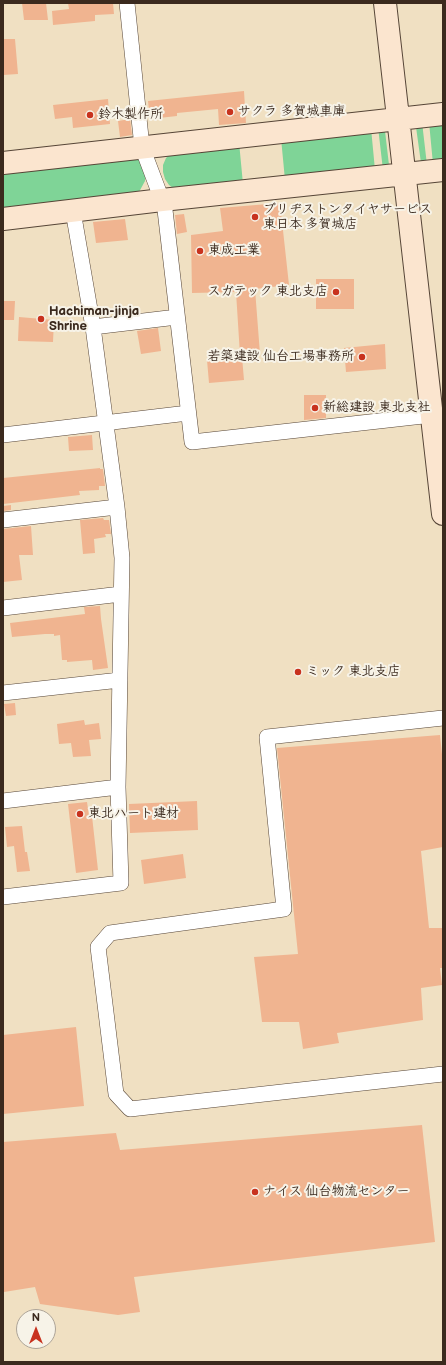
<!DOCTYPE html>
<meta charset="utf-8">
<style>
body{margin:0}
#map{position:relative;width:446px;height:1365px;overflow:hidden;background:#f0e0c2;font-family:"Balsamiq Sans",sans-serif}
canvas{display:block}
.frame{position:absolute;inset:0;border:4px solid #3b2a1e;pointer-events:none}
.north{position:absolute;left:16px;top:1309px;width:40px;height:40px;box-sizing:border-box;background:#f7f3e8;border:1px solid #aca397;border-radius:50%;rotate:0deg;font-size:11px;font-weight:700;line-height:16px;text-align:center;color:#3b2a1e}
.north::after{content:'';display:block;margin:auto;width:14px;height:18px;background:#c8321e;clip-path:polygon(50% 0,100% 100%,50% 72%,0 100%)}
</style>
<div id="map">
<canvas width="446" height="1365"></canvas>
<div class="frame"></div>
<div class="north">N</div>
</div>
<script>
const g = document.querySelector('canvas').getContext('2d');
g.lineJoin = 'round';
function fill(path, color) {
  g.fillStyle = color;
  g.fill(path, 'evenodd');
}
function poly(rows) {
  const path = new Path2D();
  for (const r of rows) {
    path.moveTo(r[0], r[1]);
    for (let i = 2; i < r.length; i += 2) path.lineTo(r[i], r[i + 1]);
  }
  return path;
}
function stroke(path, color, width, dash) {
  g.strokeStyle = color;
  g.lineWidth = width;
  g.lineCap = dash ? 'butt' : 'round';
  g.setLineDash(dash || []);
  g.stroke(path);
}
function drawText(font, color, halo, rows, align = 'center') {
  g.font = font + ' "Balsamiq Sans","Klee One",sans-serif';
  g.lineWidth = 4;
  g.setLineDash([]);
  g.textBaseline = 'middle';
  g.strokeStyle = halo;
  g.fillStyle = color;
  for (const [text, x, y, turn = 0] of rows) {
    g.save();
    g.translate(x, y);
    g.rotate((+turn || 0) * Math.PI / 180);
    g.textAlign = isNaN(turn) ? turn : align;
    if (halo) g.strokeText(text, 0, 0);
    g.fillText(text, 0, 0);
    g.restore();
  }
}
const green = poly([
 [443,120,443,163,433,164,429,122],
 [422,122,427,165,421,163,416,127],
 [378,127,385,131,389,165,383,170],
 [371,128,375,170,285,180,281,138],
 [239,142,243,184,176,190,169,185,165,179,163,172,163,165,166,158,171,153],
 [137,158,140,161,146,174,145,181,139,192,3,211,3,170]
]);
const building = poly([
 [22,3,46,3,48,20,24,20],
 [68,3,113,3,114,14,95,15,95,21,53,25,52,11,69,9],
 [3,39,15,39,18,74,3,75],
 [244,91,246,123,219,125,218,109,177,113,177,116,150,119,148,101],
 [108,99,110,124,73,128,72,117,55,119,53,105],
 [130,119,132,135,120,137,118,121],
 [280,203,289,285,255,289,260,354,240,355,236,292,192,293,191,235,223,231,220,208],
 [184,214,187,232,177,234,175,215],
 [125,219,128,240,96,243,93,222],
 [316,279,354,279,354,309,316,309],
 [3,301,15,301,14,320,3,320],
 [19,317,54,320,53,342,18,341],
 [158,328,161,351,141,354,137,331],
 [385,344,386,369,346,372,344,348],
 [242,357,244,380,209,383,207,360],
 [304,395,326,395,326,418,304,420],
 [92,435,93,450,69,451,68,437],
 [100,468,100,469,103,469,105,486,99,486,99,490,79,491,80,495,3,504,3,478],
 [11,505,11,510,3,511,3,506],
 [103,518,104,520,109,520,111,534,105,534,106,537,94,539,95,553,83,554,80,520],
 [31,526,33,555,19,555,22,580,3,582,3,529],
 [100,606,101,619,108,668,93,670,92,660,67,662,67,660,62,660,60,635,54,636,54,634,45,634,12,637,10,623,85,614,84,607],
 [15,703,16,715,6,716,4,704],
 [84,720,85,725,99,723,101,739,89,740,91,756,73,757,71,743,59,744,57,724],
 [440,735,443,764,443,847,421,851,429,928,443,928,443,968,440,968,442,985,421,988,423,1020,337,1033,339,1043,303,1049,299,1022,262,1022,254,957,298,954,277,748],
 [197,801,198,830,130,833,129,804],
 [87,802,89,816,92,816,98,870,76,873,68,804],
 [22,826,25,852,27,852,30,871,17,872,14,846,7,847,5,827],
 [183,854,186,878,144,884,141,860],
 [76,1027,84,1106,3,1114,3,1035],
 [422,1125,435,1242,134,1277,140,1312,118,1315,40,1304,35,1287,4,1292,3,1142,116,1133,120,1150]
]);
const street = poly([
 [127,3,142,147,162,200,165,210,192,442,432,415],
 [93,327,177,317],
 [3,435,188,413],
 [117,507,122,558,118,787],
 [3,520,117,507,93,327,73,211],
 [3,608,121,594],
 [3,693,120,680],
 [443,718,267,737,284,909,110,933,98,947,116,1094,130,1109,443,1074],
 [3,801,118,787,121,883,3,897]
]);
const secondary = poly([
 [385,3,443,514],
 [3,163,443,114],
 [3,219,162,200,443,170]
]);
const markers = [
 [230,112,4,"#c8321e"],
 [90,115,4,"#c8321e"],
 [255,217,4,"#c8321e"],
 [200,251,4,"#c8321e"],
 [336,292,4,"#c8321e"],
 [41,319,4,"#c8321e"],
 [362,357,4,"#c8321e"],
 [315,408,4,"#c8321e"],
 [298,672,4,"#c8321e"],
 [80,814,4,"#c8321e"],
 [255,1192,4,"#c8321e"]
];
const poiNames = [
 ["サクラ 多賀城車庫",238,112],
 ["鈴木製作所",98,115],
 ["ブリヂストンタイヤサービス",263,210],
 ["東日本 多賀城店",263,225],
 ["東成工業",208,251],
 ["スガテック 東北支店",328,292,"right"],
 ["Hachiman-jinja",49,312],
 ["Shrine",49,327],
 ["若築建設 仙台工場事務所",354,357,"right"],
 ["新総建設 東北支社",323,408],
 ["ミック 東北支店",306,672],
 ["東北ハート建材",88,814],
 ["ナイス 仙台物流センター",263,1192]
];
fill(green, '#7fd497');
fill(building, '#f0b490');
stroke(street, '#564537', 16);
stroke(secondary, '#564537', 24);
stroke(street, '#fff', 15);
stroke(secondary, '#fbe5cf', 22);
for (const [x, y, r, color] of markers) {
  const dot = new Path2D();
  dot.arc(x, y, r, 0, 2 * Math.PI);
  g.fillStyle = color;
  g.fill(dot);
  stroke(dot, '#f7f3e8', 1.5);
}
drawText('bold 13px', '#3b2a1e', '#f7f3e8', poiNames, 'left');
</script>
